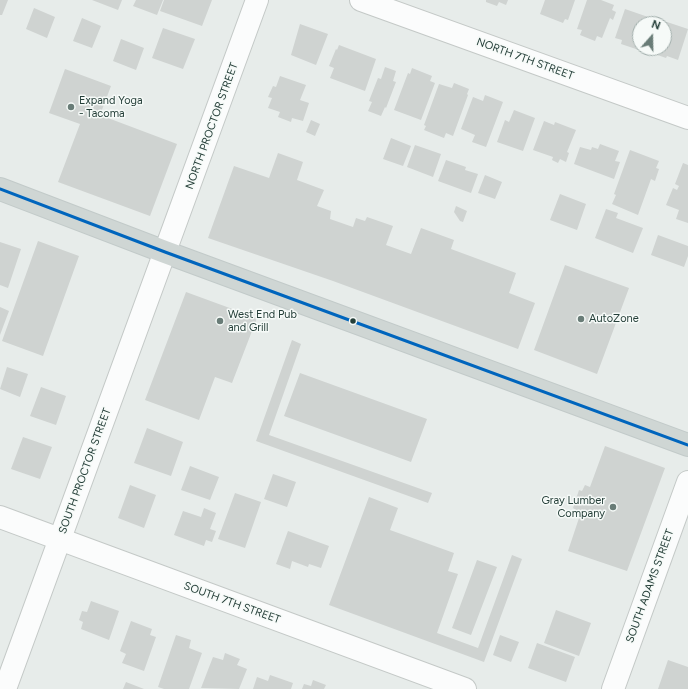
<!DOCTYPE html>
<style>
body{margin:0}
#map{position:relative;width:688px;height:689px;overflow:hidden;background:#e7ecea;font-family:Figtree,sans-serif}
canvas{display:block}
.north{position:absolute;left:632px;top:16px;width:40px;height:40px;box-sizing:border-box;background:#f6faf8;border:1px solid #a2afac;border-radius:50%;rotate:20deg;font-size:11px;font-weight:700;line-height:16px;text-align:center;color:#253f39}
.north::after{content:'';display:block;margin:auto;width:14px;height:18px;background:#697c77;clip-path:polygon(50% 0,100% 100%,50% 72%,0 100%)}
</style>
<div id="map">
<canvas width="688" height="689"></canvas>
<div class="north">N</div>
</div>
<script>
const g = document.querySelector('canvas').getContext('2d');
g.lineJoin = 'round';
function fill(path, color) {
  g.fillStyle = color;
  g.fill(path, 'evenodd');
}
function poly(rows) {
  const path = new Path2D();
  for (const r of rows) {
    path.moveTo(r[0], r[1]);
    for (let i = 2; i < r.length; i += 2) path.lineTo(r[i], r[i + 1]);
  }
  return path;
}
function stroke(path, color, width, dash) {
  g.strokeStyle = color;
  g.lineWidth = width;
  g.lineCap = dash ? 'butt' : 'round';
  g.setLineDash(dash || []);
  g.stroke(path);
}
function drawText(font, color, halo, rows, align = 'center') {
  g.font = font + ' Figtree,sans-serif';
  g.lineWidth = 3;
  g.setLineDash([]);
  g.textBaseline = 'middle';
  g.strokeStyle = halo;
  g.fillStyle = color;
  for (const [text, x, y, turn = 0] of rows) {
    g.save();
    g.translate(x, y);
    g.rotate((+turn || 0) * Math.PI / 180);
    g.textAlign = isNaN(turn) ? turn : align;
    if (halo) g.strokeText(text, 0, 0);
    g.fillText(text, 0, 0);
    g.restore();
  }
}
const building = poly([
 [0,0,8,0,2,15,0,15],
 [92,0,122,0,118,10],
 [136,0,163,0,157,15,133,6],
 [164,0,212,0,202,26,160,11],
 [486,0,508,0,506,5,499,2,497,6,486,2],
 [545,0,575,0,568,20,565,19,563,23,540,14],
 [587,0,601,0,614,5,612,10,616,12,613,20,610,18,602,38,597,36,595,41,580,35,582,30,577,29],
 [34,8,55,17,47,38,26,29],
 [625,9,651,18,648,24,640,24,640,46,639,50,621,44,622,40,615,38],
 [82,18,101,26,92,48,73,41],
 [661,20,688,29,678,60,667,56,666,58,649,52,651,48,664,48,664,24,660,24],
 [300,24,328,34,316,65,291,55],
 [163,28,195,39,183,69,152,58],
 [121,39,144,48,136,70,113,61],
 [339,45,376,59,365,91,330,78,334,68,329,66,336,49,337,50],
 [385,67,396,71,393,81,396,82,386,108,385,107,381,116,368,111,372,102,369,101,378,78,381,79],
 [412,68,432,76,430,81,435,83,421,120,394,110,408,73,410,74],
 [65,69,111,86,100,115,177,144,150,216,58,182,80,124,49,113],
 [280,76,306,85,300,100,309,103,303,121,292,118,291,122,278,117,280,112,268,108,272,98,268,97,273,86,276,87],
 [454,83,469,89,467,94,468,95,453,136,446,133,444,138,424,130,426,126,424,125,439,84,452,88],
 [485,95,503,102,486,147,472,142,475,135,461,129,473,97,483,101],
 [514,110,535,118,523,151,497,142,505,120,509,122],
 [311,120,320,124,315,136,306,132],
 [544,121,554,125,555,122,576,130,567,152,569,153,566,162,560,159,558,163,552,160,553,157,533,150],
 [391,138,411,146,403,166,383,159],
 [600,144,619,151,615,161,620,162,614,179,574,164,580,147,591,150,592,147,598,149],
 [415,145,441,154,433,177,407,167],
 [630,150,659,161,656,168,659,169,655,181,651,179,638,215,612,204,616,195,614,194],
 [278,153,303,162,297,180,324,190,317,206,331,211,330,219,353,227,356,218,365,221,367,217,393,226,386,245,411,254,421,228,454,240,451,249,516,273,509,293,535,303,518,349,333,281,208,238,234,166,269,178],
 [446,160,466,167,465,170,478,174,471,193,438,181],
 [683,163,688,165,688,223,676,219,679,210,666,205,673,188,677,190,679,186,675,184],
 [485,175,502,182,495,199,478,193],
 [560,194,586,204,577,230,550,220],
 [456,206,467,211,463,222,460,221,454,212],
 [606,209,618,213,616,218,643,228,633,253,595,238],
 [658,235,688,246,688,256,684,267,651,255],
 [38,241,79,256,43,356,2,341],
 [0,242,21,249,8,288,0,285],
 [565,265,629,288,597,374,534,350],
 [186,292,257,318,232,383,215,377,199,420,145,400],
 [0,307,9,311,0,335],
 [292,340,301,344,269,435,432,493,428,503,256,441],
 [7,367,28,374,20,397,0,389],
 [300,373,427,419,411,462,284,416],
 [41,387,66,396,56,425,30,416],
 [147,428,183,442,171,476,134,463],
 [23,437,52,447,40,479,11,469],
 [605,446,665,468,627,571,568,551,579,518,574,516,576,510,573,508,579,490,582,491,585,485,590,487],
 [190,466,219,477,210,500,181,490],
 [273,474,296,482,287,507,264,499],
 [130,485,156,495,144,528,118,518],
 [235,493,261,502,245,548,218,539],
 [369,497,398,508,390,530,454,553,448,571,458,574,437,633,478,648,512,555,522,559,484,662,329,605],
 [204,508,216,513,210,529,216,531,212,542,206,540,204,546,174,535,183,511,201,517],
 [288,531,329,546,321,568,309,564,308,567,292,561,290,569,276,564],
 [477,560,497,567,471,635,452,628],
 [91,601,119,611,109,640,81,629,83,622,79,620,82,611,87,612],
 [556,610,591,623,579,656,544,643],
 [131,621,152,629,150,635,156,637,144,671,122,663,126,654,120,651],
 [176,635,191,640,189,648,202,653,189,689,164,689,158,687],
 [500,635,519,642,511,662,493,655],
 [537,643,575,657,566,682,528,668],
 [225,653,240,659,237,665,247,669,239,689,201,688,213,657,223,660],
 [668,660,688,667,688,689,658,689],
 [270,675,293,683,291,689,253,689,257,677,268,681],
 [313,680,326,685,324,689,302,689,304,684,311,686],
 [126,682,144,689,123,689]
]);
const minor = poly([
 [361,0,688,118],
 [0,517,465,689],
 [613,689,688,482]
]);
const tertiary = poly([
 [5,689,257,0]
]);
const primary = poly([
 [0,189,165,252,688,445]
]);
const bus1 = poly([
 [0,189,165,252,688,445]
]);
const markers = [
 [71,107,4,"#697c77"],
 [581,319,4,"#697c77"],
 [220,321,4,"#697c77"],
 [353,321,3.5,"#253f39"],
 [613,507,4,"#697c77"]
];
const streetNames = [
 ["NORTH 7TH STREET",525,59,20],
 ["NORTH PROCTOR STREET",212,126,-70],
 ["SOUTH PROCTOR STREET",85,471,-70],
 ["SOUTH ADAMS STREET",650,586,-70],
 ["SOUTH 7TH STREET",232,603,20]
];
const poiNames = [
 ["Expand Yoga",79,101],
 ["- Tacoma",79,114],
 ["West End Pub",228,315],
 ["and Grill",228,328],
 ["AutoZone",589,319],
 ["Gray Lumber",605,501,"right"],
 ["Company",605,514,"right"]
];
fill(building, '#cfd3d1');
stroke(minor, '#c4c9c7', 24);
stroke(tertiary, '#c4c9c7', 24);
stroke(primary, '#c2cac9', 24);
stroke(minor, '#fbfcfc', 22);
stroke(tertiary, '#fbfcfc', 22);
stroke(primary, '#cfd6d4', 22);
stroke(bus1, '#0065bd', 3);
for (const [x, y, r, color] of markers) {
  const dot = new Path2D();
  dot.arc(x, y, r, 0, 2 * Math.PI);
  g.fillStyle = color;
  g.fill(dot);
  stroke(dot, '#f6faf8', 1.5);
}
drawText('11px', '#253f39', '#f6faf8', streetNames);
drawText('11px', '#253f39', '#f6faf8', poiNames, 'left');
</script>
